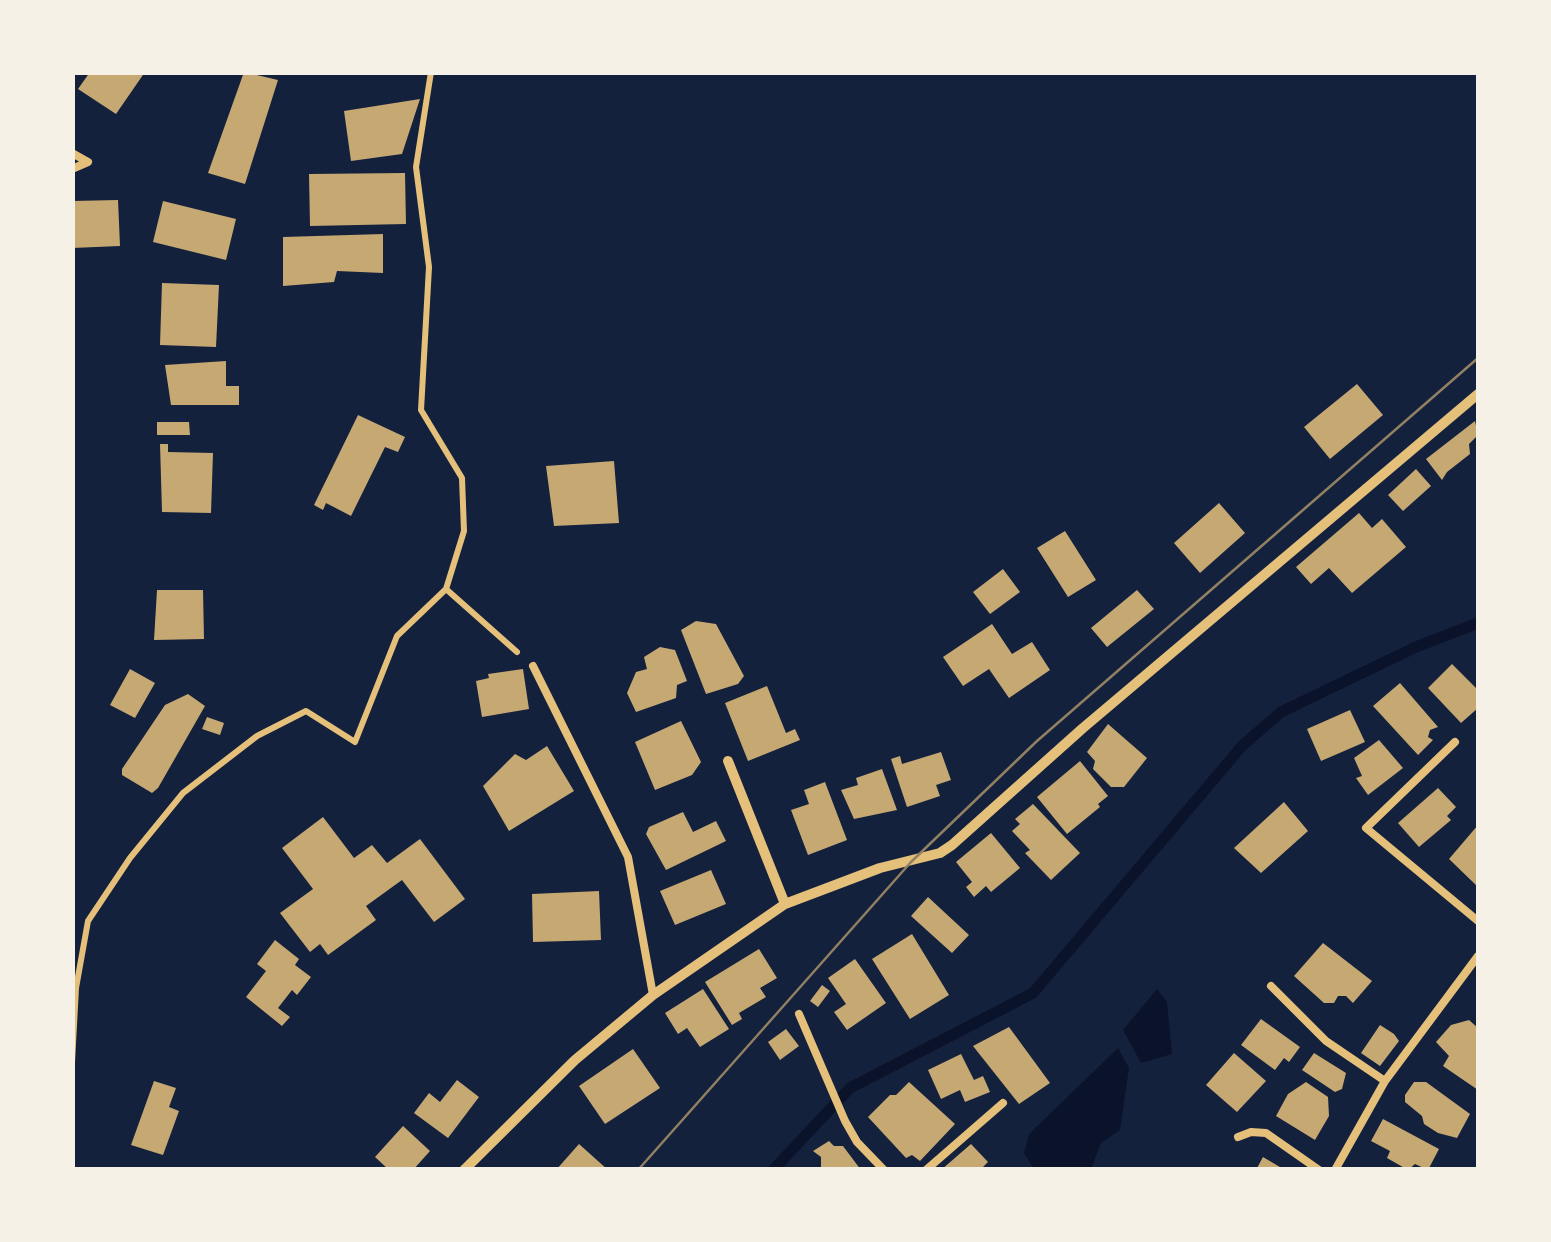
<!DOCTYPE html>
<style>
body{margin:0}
#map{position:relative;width:1551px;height:1242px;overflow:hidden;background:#14213d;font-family:Lora,serif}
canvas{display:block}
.frame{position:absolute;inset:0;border:75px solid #f6f1e7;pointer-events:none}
</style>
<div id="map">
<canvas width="1551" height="1242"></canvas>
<div class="frame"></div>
</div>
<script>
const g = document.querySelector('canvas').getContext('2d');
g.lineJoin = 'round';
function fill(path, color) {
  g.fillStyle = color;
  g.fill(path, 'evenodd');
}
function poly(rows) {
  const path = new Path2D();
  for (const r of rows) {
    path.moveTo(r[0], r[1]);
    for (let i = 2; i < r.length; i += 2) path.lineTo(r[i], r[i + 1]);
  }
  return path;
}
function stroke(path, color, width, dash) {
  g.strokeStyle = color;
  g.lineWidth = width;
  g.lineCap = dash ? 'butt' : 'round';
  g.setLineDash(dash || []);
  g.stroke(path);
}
const water = poly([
 [1157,989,1167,1002,1172,1054,1141,1063,1123,1030],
 [1118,1048,1129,1068,1120,1130,1101,1143,1091,1169,1034,1169,1024,1153,1029,1134]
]);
const stream = poly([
 [773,1170,850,1088,1033,993,1242,746,1281,712,1416,647,1478,623]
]);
const building = poly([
 [90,72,145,72,116,114,78,89],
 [244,72,278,80,245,184,208,173],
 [420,99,402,154,351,161,344,111],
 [405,173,406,224,310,226,309,174],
 [118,200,120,246,72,248,72,201],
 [163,201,236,219,226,260,153,242],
 [383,234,383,273,337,271,334,282,283,286,283,237],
 [162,283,219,285,216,347,160,345],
 [226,361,226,386,239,386,239,405,171,405,165,365],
 [1357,384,1383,415,1330,459,1304,427],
 [358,415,405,437,398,452,385,447,351,516,326,503,323,510,314,505],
 [1475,421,1478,435,1469,444,1470,454,1447,472,1442,480,1426,459],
 [157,422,189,422,190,435,157,435],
 [160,444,168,444,168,452,213,453,211,513,162,512],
 [614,461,619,523,554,526,546,466],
 [1416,469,1431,486,1403,511,1388,495],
 [1219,503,1245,533,1200,573,1174,543],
 [1359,513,1372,528,1382,519,1406,547,1352,593,1329,568,1311,584,1296,567],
 [1065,531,1096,580,1068,597,1037,548],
 [1003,569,1020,592,990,614,973,592],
 [157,590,203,590,204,639,154,640],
 [1137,590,1154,609,1107,647,1091,628],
 [696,621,716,624,744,676,738,684,706,694,681,630],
 [992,624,1012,654,1032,642,1050,670,1009,698,989,669,963,686,943,657],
 [660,647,675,650,687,681,677,685,676,698,636,712,627,693,636,672,647,669,644,657],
 [1452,664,1478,690,1478,708,1461,723,1428,688],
 [130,669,155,683,135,718,110,705],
 [523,669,529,709,482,717,476,681,489,678,488,674],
 [1400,683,1438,727,1430,730,1428,737,1433,740,1418,755,1373,706],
 [767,686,786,733,795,729,800,740,748,761,725,703],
 [188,694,205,706,158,788,152,793,122,775,122,769,165,705],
 [1350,710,1365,742,1321,761,1307,729],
 [207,717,224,723,220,735,202,729],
 [681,721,701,762,692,775,655,790,635,742],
 [1108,724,1147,758,1124,787,1111,787,1093,769,1095,761,1087,752],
 [1379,740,1403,768,1368,795,1356,778,1362,776,1354,758],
 [547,746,574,791,509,831,483,786,515,754,526,760],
 [941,752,951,780,936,785,940,796,907,807,891,759,900,756,902,764],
 [1080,761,1108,796,1098,804,1100,807,1067,834,1037,797],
 [882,769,897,810,854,819,841,790,858,785,856,778],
 [825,782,847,840,808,855,791,810,809,804,804,790],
 [1438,788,1456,807,1447,816,1451,820,1419,847,1398,823],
 [1284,802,1308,831,1261,873,1234,848],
 [1033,804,1080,853,1051,880,1025,853,1030,850,1012,831,1020,824,1015,819],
 [683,812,693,832,716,821,726,841,666,870,646,834,649,827],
 [323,817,354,858,372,845,387,863,420,839,465,899,434,922,402,880,366,906,376,920,328,955,320,944,310,952,280,913,313,889,282,848],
 [1478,825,1478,887,1449,859],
 [991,833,1020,868,991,892,986,886,974,897,966,887,972,882,956,862],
 [711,870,726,904,675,925,660,891],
 [599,891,601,940,533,942,532,894],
 [928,897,969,935,952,953,911,916],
 [912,934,949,995,910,1019,872,959],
 [275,940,299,959,295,965,311,977,297,995,292,990,278,1008,290,1017,282,1026,246,997,266,971,257,964],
 [1323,943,1372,981,1353,1003,1346,996,1338,996,1334,1003,1324,1003,1294,976],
 [759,949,777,978,760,988,766,997,739,1013,742,1019,732,1025,705,982],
 [855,959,886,1003,847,1030,834,1012,846,1004,828,978],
 [822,985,830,991,818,1007,810,1001],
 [703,989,729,1029,700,1047,687,1028,678,1034,665,1013],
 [1261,1019,1300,1047,1289,1062,1284,1058,1275,1070,1241,1045],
 [1469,1020,1478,1028,1478,1090,1443,1066,1449,1056,1436,1042,1451,1025],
 [1380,1025,1394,1034,1399,1041,1380,1066,1361,1053],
 [1009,1027,1050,1083,1019,1104,973,1046],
 [786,1029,799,1046,780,1060,768,1042],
 [633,1049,660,1088,605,1124,579,1086],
 [1234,1053,1266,1081,1237,1112,1206,1085],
 [1314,1053,1346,1073,1342,1089,1335,1092,1302,1070],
 [961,1054,974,1080,983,1076,990,1092,965,1102,960,1090,941,1099,928,1070],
 [457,1080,479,1097,448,1138,414,1113,429,1093,440,1102],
 [154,1081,176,1088,169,1107,179,1111,163,1155,131,1145],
 [909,1082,955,1124,920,1161,912,1155,906,1158,868,1117,890,1095,896,1095],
 [1306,1082,1328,1097,1329,1116,1315,1140,1276,1116,1288,1094],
 [1414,1082,1426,1082,1470,1114,1457,1138,1438,1133,1424,1124,1422,1116,1405,1102,1405,1095],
 [1383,1119,1439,1149,1428,1170,1415,1164,1408,1170,1387,1158,1390,1151,1371,1141],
 [403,1126,430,1151,413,1170,389,1170,375,1157],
 [829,1141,834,1146,843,1146,861,1170,821,1170,821,1157,813,1151],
 [579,1144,608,1170,556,1170],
 [971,1144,988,1162,980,1170,941,1170],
 [1263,1157,1285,1170,1256,1170]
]);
const path = poly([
 [446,589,517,652],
 [72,1062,76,988,88,921,130,858,183,793,257,736,306,711,355,742,397,636,446,589,464,531,462,478,421,410,429,267,416,167,431,72]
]);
const service = poly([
 [72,153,88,162,72,169],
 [533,666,628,857,653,995],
 [1455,742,1366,828,1478,921],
 [1271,986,1326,1041,1385,1081],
 [799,1014,845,1121,857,1142,884,1170],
 [1238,1137,1251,1132,1266,1133,1319,1170],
 [926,1170,1003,1103],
 [1335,1170,1385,1081,1478,956]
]);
const minor = poly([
 [728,761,785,904],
 [464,1170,575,1060,653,995,785,904,880,868,940,853,952,845,1083,728,1478,394]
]);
const tram = poly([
 [638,1170,911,862,1037,741,1478,358]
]);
fill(water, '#0b132b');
stroke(stream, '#0b132b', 11);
fill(building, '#c6a872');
stroke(path, '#e5c07b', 6);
stroke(service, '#e5c07b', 8);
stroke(minor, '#e5c07b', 10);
stroke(tram, '#918062', 2.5);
</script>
